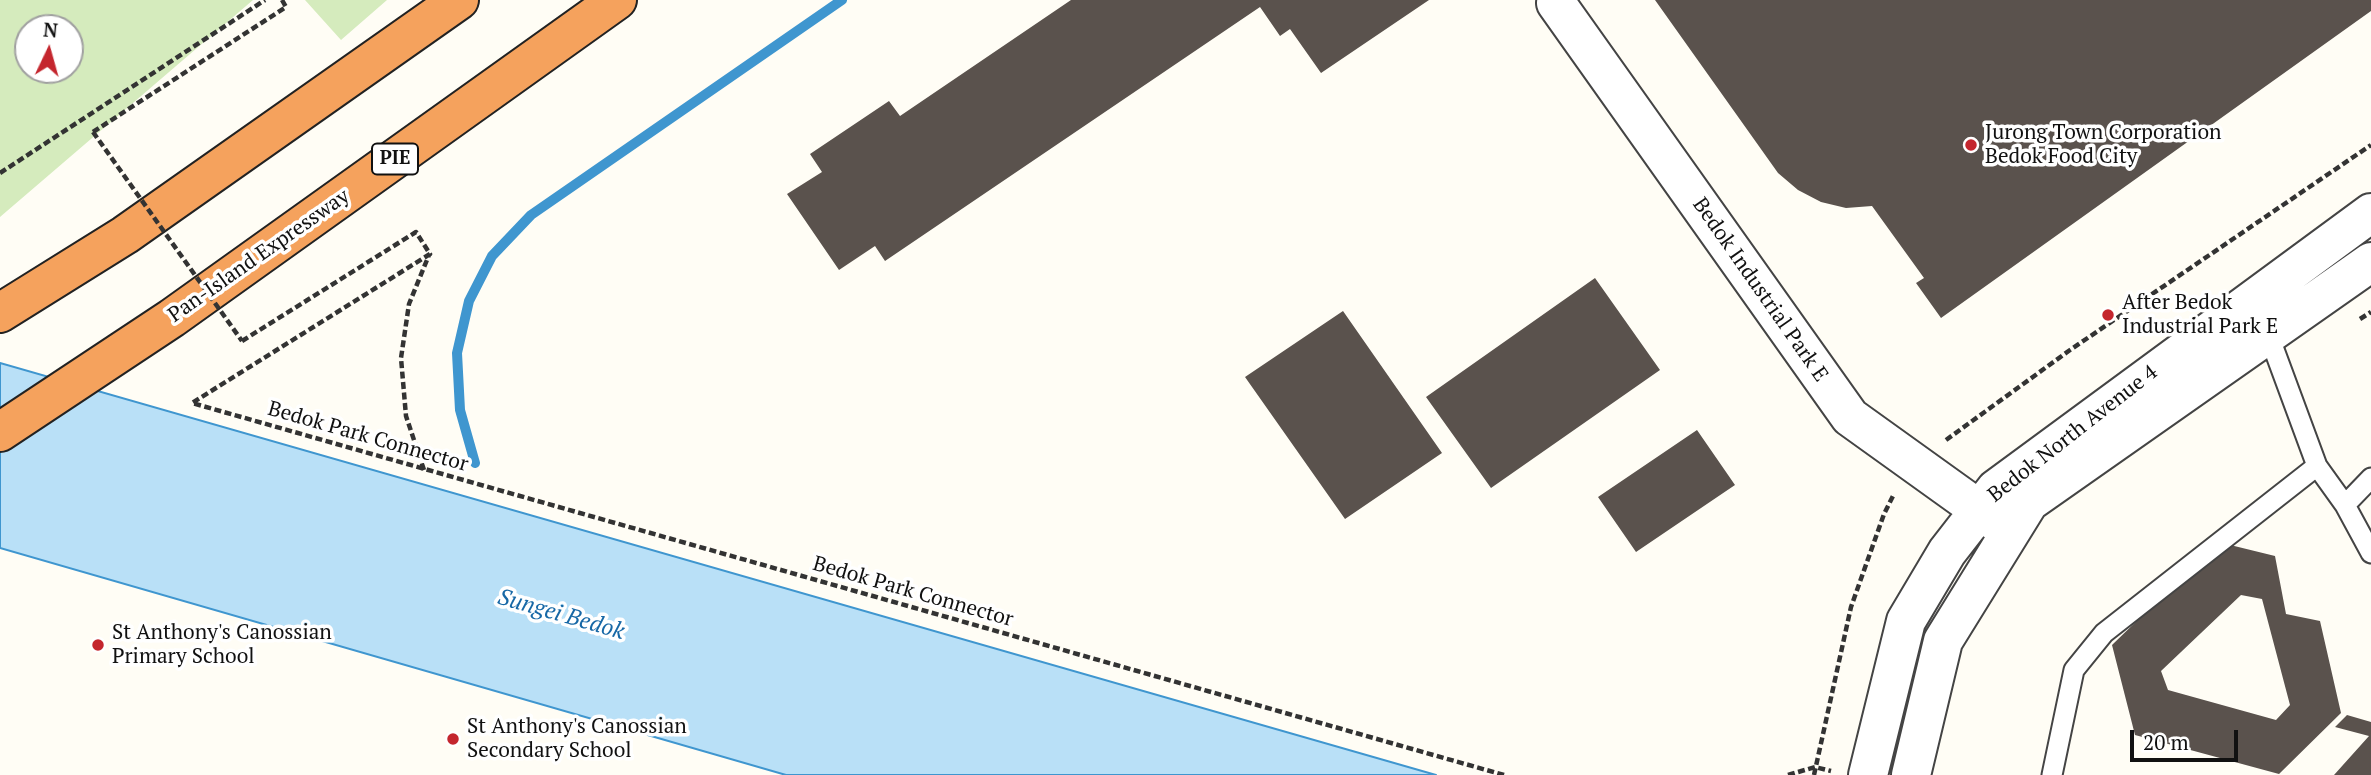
<!DOCTYPE html>
<style>
body{margin:0}
#map{position:relative;width:2371px;height:775px;overflow:hidden;background:#fffdf5;font-family:"PT Serif",serif}
canvas{display:block}
.north{position:absolute;left:14px;top:14px;width:70px;height:70px;box-sizing:border-box;background:#fff;border:2px solid #a0a0a0;border-radius:50%;rotate:5deg;font-size:19px;font-weight:700;line-height:28px;text-align:center;color:#111}
.north::after{content:'';display:block;margin:auto;width:24px;height:32px;background:#c4262e;clip-path:polygon(50% 0,100% 100%,50% 72%,0 100%)}
.scale{position:absolute;left:2130px;top:730px;width:108px;height:32px;box-sizing:border-box;border:4px solid #111;border-top:0;padding-left:9px;font-size:21px;line-height:24px;white-space:nowrap;color:#111;-webkit-text-stroke:5px #fff;paint-order:stroke}
</style>
<div id="map">
<canvas width="2371" height="775"></canvas>
<div class="north">N</div>
<div class="scale">20 m</div>
</div>
<script>
const g = document.querySelector('canvas').getContext('2d');
g.lineJoin = 'round';
function fill(path, color) {
  g.fillStyle = color;
  g.fill(path, 'evenodd');
}
function poly(rows) {
  const path = new Path2D();
  for (const r of rows) {
    path.moveTo(r[0], r[1]);
    for (let i = 2; i < r.length; i += 2) path.lineTo(r[i], r[i + 1]);
  }
  return path;
}
function stroke(path, color, width, dash) {
  g.strokeStyle = color;
  g.lineWidth = width;
  g.lineCap = dash ? 'butt' : 'round';
  g.setLineDash(dash || []);
  g.stroke(path);
}
function drawText(font, color, halo, rows, align = 'center') {
  g.font = font + ' "PT Serif",serif';
  g.lineWidth = 7;
  g.setLineDash([]);
  g.textBaseline = 'middle';
  g.strokeStyle = halo;
  g.fillStyle = color;
  for (const [text, x, y, turn = 0] of rows) {
    g.save();
    g.translate(x, y);
    g.rotate((+turn || 0) * Math.PI / 180);
    g.textAlign = isNaN(turn) ? turn : align;
    if (halo) g.strokeText(text, 0, 0);
    g.fillText(text, 0, 0);
    g.restore();
  }
}
const green = poly([
 [0,0,253,0,0,217],
 [70,28,70,70,28,70,28,28],
 [305,0,387,0,341,40]
]);
const water = poly([
 [0,363,1436,775,786,775,0,548,0,363]
]);
const stream = poly([
 [475,463,460,410,457,353,469,301,492,256,531,215,842,0]
]);
const building = poly([
 [1071,0,1429,0,1321,73,1290,29,1280,36,1260,7,885,261,875,246,839,270,787,194,822,172,810,154,889,101,900,116],
 [1655,0,2371,0,2371,11,1941,318,1916,283,1924,278,1872,206,1846,208,1821,202,1798,190,1778,173],
 [1595,278,1660,370,1491,488,1426,397],
 [1343,311,1442,453,1345,519,1245,377],
 [1697,430,1735,485,1636,552,1598,497],
 [2218,542,2275,556,2286,614,2320,621,2341,713,2279,774,2135,735,2112,645],
 [2241,595,2262,599,2290,705,2276,720,2168,690,2161,671],
 [2347,715,2371,722,2371,775,2334,775,2369,736,2335,727]
]);
const path = poly([
 [93,132,286,7,282,0],
 [0,173,265,0],
 [2360,319,2371,312],
 [242,341,416,232,430,254,192,403,1504,775],
 [1946,440,2070,350,2371,145],
 [424,470,406,416,401,358,409,304,429,255],
 [1788,775,1815,767,1831,771],
 [1814,775,1851,607,1884,514,1894,494]
]);
const lane = poly([
 [2269,336,2317,466,2345,505,2371,553],
 [2345,505,2371,478],
 [2052,775,2074,670,2104,633,2317,466]
]);
const street = poly([
 [1556,3,1850,417,1999,524],
 [1868,775,1906,621,1947,552,1996,489,2371,213],
 [1911,775,1943,641,2029,502,2371,262]
]);
const highway = poly([
 [0,313,125,235,459,0],
 [0,432,172,318,617,0]
]);
const pathBridge = poly([
 [93,132,242,341]
]);
const markers = [
 [1971,145,7,"#c4262e"],
 [2108,315,7,"#c4262e"],
 [98,645,7,"#c4262e"],
 [453,739,7,"#c4262e"]
];
const shields = [
 [395,159,46]
];
const shieldNames = [
 ["PIE",395,159]
];
const poiNames = [
 ["Jurong Town Corporation",1985,133],
 ["Bedok Food City",1985,157],
 ["After Bedok",2122,303],
 ["Industrial Park E",2122,327],
 ["St Anthony's Canossian",112,633],
 ["Primary School",112,657],
 ["St Anthony's Canossian",467,727],
 ["Secondary School",467,751]
];
const streetNames = [
 ["Pan-Island Expressway",259,256,-35],
 ["Bedok Industrial Park E",1760,290,55],
 ["Bedok North Avenue 4",2073,434,-38],
 ["Bedok Park Connector",368,437,16],
 ["Bedok Park Connector",913,592,16]
];
const waterNames = [
 ["Sungei Bedok",561,615,16]
];
fill(green, '#d5ebbd');
fill(water, '#b9e0f7');
stroke(water, '#3f96cf', 2);
stroke(stream, '#3f96cf', 10);
fill(building, '#5a524d');
stroke(lane, '#444', 23);
stroke(street, '#444', 42);
stroke(highway, '#222', 42);
stroke(path, '#333', 4.5, [7, 3.5]);
stroke(lane, '#fff', 19);
stroke(street, '#fff', 38);
stroke(highway, '#f5a25d', 38);
stroke(pathBridge, '#333', 4.5, [7, 3.5]);
for (const [x, y, r, color] of markers) {
  const dot = new Path2D();
  dot.arc(x, y, r, 0, 2 * Math.PI);
  g.fillStyle = color;
  g.fill(dot);
  stroke(dot, '#fff', 2.5);
}
for (const [x, y, w] of shields) {
  const box = new Path2D();
  box.roundRect(x - w / 2, y - 15.5, w, 31, 5);
  g.fillStyle = '#fff';
  g.fill(box);
  stroke(box, '#111', 2);
}
drawText('bold 19px', '#111', null, shieldNames);
drawText('21px', '#111', '#fff', poiNames, 'left');
drawText('21px', '#111', '#fff', streetNames);
drawText('italic 23px', '#1768a6', '#fff', waterNames);
</script>
